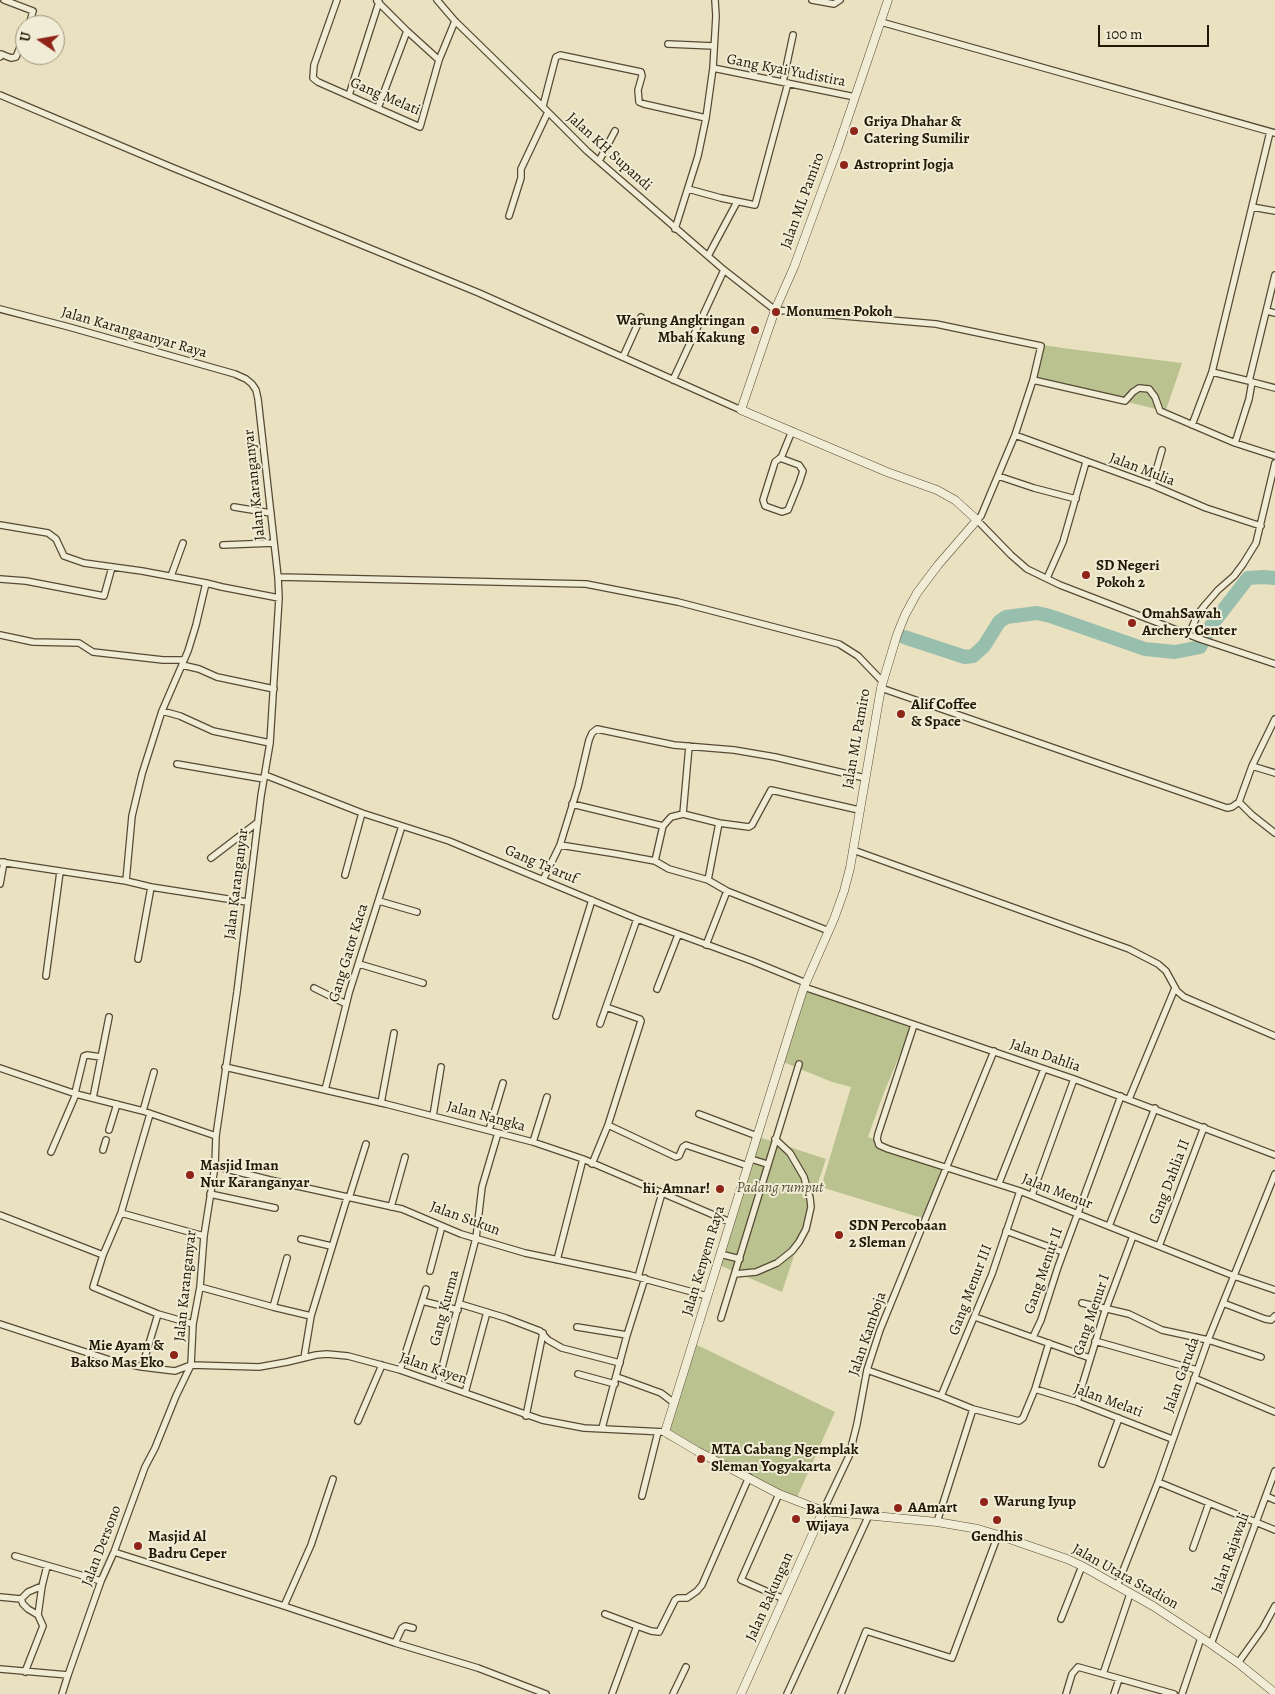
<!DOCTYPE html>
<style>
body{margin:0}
#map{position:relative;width:1275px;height:1694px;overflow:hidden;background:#eae1c0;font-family:Alegreya,serif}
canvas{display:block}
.north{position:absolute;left:15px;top:15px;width:50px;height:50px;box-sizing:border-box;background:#f1ecd6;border:1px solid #9f9782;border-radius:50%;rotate:282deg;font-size:14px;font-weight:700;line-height:20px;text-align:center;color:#241705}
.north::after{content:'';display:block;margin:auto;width:18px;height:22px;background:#8f2418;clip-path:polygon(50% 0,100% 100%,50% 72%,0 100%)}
.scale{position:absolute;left:1098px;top:25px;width:111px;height:22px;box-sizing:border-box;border:2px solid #241705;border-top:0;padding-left:6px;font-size:15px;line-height:18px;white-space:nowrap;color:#241705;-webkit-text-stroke:4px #f1ecd6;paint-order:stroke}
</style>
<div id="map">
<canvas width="1275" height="1694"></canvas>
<div class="north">U</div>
<div class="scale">100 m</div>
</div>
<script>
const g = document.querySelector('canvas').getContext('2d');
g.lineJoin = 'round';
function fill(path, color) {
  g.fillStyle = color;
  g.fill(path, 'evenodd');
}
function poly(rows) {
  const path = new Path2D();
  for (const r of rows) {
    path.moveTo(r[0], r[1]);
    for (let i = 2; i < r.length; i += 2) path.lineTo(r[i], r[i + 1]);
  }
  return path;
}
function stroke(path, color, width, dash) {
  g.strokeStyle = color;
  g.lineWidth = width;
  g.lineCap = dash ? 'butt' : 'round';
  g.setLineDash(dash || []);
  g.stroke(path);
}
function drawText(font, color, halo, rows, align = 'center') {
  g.font = font + ' Alegreya,serif';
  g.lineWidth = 4;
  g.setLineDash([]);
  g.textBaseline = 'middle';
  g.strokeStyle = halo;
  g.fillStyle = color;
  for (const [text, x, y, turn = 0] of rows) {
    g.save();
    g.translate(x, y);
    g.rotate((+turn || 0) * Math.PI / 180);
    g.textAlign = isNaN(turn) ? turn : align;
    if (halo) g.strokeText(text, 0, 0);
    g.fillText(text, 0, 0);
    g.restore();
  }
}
const green = poly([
 [1043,345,1070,349,1182,363,1165,413,1152,408,1035,380],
 [806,986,911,1028,883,1095,868,1137,948,1166,925,1219,821,1187,851,1087,832,1082,783,1062],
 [759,1137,826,1159,782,1292,719,1265],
 [695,1344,835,1412,795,1502,665,1438]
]);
const river = poly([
 [904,637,965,657,973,656,984,646,999,622,1006,617,1037,613,1050,616,1145,649,1175,652,1200,647,1210,627,1248,578,1263,577,1275,578]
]);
const minor = poly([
 [4,0,33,11,29,25],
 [337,0,314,65,313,78,318,82,420,127,439,60,455,21],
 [437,0,455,21,537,101,587,151,724,270,775,310,936,324,1041,346,1033,380,1015,435,981,516,977,520,1011,555,1027,569,1060,585,1200,639,1275,664],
 [812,0,834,4,840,0],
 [377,1,407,31,439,60],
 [881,22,1275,133],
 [668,44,714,46],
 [0,57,1,54,11,58,16,57,25,35],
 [713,68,855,97],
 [783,82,793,35],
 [0,95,171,167,479,293,741,410],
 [349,95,379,2],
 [543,106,555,60,556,57,560,55,641,72,642,76,638,90,639,102,644,104,706,118],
 [378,108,407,31],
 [599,161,615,131],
 [688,189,721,198,755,205,788,83],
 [1252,207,1275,211],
 [509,216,521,178,521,169,548,112],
 [675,229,698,156,706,118,713,68,716,16,715,0],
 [708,256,737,202],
 [0,309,69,327,235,374,246,379,252,384,256,390,258,399,278,577,279,598,270,743,261,796,237,992,216,1136,215,1166,204,1236,200,1287,193,1324,191,1365,175,1371,142,1367,113,1361,0,1324],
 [1267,311,1275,313],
 [623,357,641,317],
 [1212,372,1249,381,1275,275],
 [673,380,724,270],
 [1033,380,1125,401,1133,392,1139,388,1149,389,1155,397,1160,411,1235,443,1275,456],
 [1192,425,1212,372,1270,132],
 [1015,435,1152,485,1206,508,1261,526],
 [1235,443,1249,399,1252,382,1275,388],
 [780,458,799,465,803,471,799,483,788,510,782,512,765,506,763,500,775,462,780,458],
 [781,458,792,431],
 [998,476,1034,488,1076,499],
 [1152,485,1162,450],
 [234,507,271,513],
 [0,525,48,533,56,539,64,556,84,563,142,571,206,583],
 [223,545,274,543],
 [171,576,183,543],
 [278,577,586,584,678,602,839,644,858,656,882,681],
 [1047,578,1063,542,1086,462],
 [0,579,26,581,104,596,112,567],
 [1189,634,1198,614,1205,605,1218,590,1234,576,1243,564,1256,543,1275,463],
 [0,635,33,642,79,643,93,652,163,660,184,660],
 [182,665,199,669,217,677,274,689],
 [881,688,1227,808,1232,807,1239,802,1252,766,1275,719],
 [162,711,180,716,213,731,270,743],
 [177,764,264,779],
 [1252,766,1275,773],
 [265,775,362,813,449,841,637,919,752,961,806,983],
 [1239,802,1252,815,1275,833],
 [572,804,663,826],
 [683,814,689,746],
 [560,845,578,787,589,740,592,733,597,729,674,745,734,750,775,757,865,778],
 [853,850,1129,949,1158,964,1166,971,1177,991,1184,997,1275,1036],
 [211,858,258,822],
 [655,861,663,826,671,817,683,814,719,823,749,827,752,825,771,790,859,810],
 [0,862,126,881,132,816,142,774,162,711,188,651,196,625,206,583,222,587,279,598],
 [345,875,362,813],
 [543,880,560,845,617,854,655,861,669,869,708,880,727,891,829,931],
 [708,880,719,823],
 [126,881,151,887,247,902],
 [0,884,4,862],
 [379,901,417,912],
 [706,945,727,891],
 [138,959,151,887],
 [359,964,423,983],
 [46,976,60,872],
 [804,987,1074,1079,1275,1155],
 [314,988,346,1004],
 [657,989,678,935],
 [556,1016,592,900],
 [600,1024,637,919],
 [914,1025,878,1134,877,1139,879,1145,888,1149,1020,1191,1234,1276,1275,1290],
 [225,1067,386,1104,533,1142,583,1159,730,1222],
 [0,1068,76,1094,143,1111,216,1136],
 [325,1090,349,993,402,826],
 [75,1093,84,1056,87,1055,101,1057],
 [93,1098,109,1017],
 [1129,1099,1175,988],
 [381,1103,394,1033],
 [143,1111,154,1072],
 [699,1114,757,1136],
 [433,1116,441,1067],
 [608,1125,676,1157,679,1156,683,1147,686,1145,748,1166],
 [109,1130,117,1104],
 [489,1130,503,1083],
 [533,1142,547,1097],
 [103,1150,106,1140],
 [51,1152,76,1094],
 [751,1159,767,1164],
 [592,1164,608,1125,641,1021,640,1019,606,1007],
 [215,1166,270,1180,402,1209,461,1234,525,1253,630,1275,707,1296],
 [999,1183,1044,1069],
 [210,1194,275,1208],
 [1032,1195,1074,1079],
 [349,1198,366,1144],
 [391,1207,405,1157],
 [121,1213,150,1114],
 [0,1215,103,1255,121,1213,204,1236],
 [1109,1226,1155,1108],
 [1006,1231,1063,1252],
 [301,1239,331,1246],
 [1159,1246,1204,1127],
 [720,1254,740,1259],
 [103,1255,93,1287,158,1314,193,1324],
 [557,1260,583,1159],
 [430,1271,442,1226],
 [735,1274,756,1272,777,1263,792,1251,799,1242,806,1229,811,1207,810,1198,804,1177,790,1153,775,1139],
 [638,1277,662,1193],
 [200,1287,273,1307,311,1316],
 [422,1301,458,1310],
 [1082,1303,1129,1314,1162,1330,1208,1340,1261,1357],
 [1223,1303,1265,1319,1271,1320,1275,1316],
 [460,1304,506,1318,540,1331,548,1340,562,1348,620,1363],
 [273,1307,287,1258],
 [975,1317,1090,1358],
 [721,1318,799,1064],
 [577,1327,627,1335],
 [1033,1337,1041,1320,1058,1267,1121,1096],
 [1095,1341,1197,1370],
 [304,1358,311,1316,347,1198],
 [142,1367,158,1314],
 [400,1370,426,1289],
 [867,1370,941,1396,973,1409,1019,1421,1023,1418,1035,1389,1049,1343],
 [578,1374,615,1384],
 [617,1377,661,1393,674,1403],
 [1194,1378,1275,1412],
 [438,1383,476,1238,482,1187,498,1133],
 [1035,1389,1077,1402,1172,1439],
 [465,1393,487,1312],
 [941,1396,992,1274,1020,1191],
 [1077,1402,1104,1314,1133,1236],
 [526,1416,543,1333],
 [358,1421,382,1365],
 [602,1428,627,1335,645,1278],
 [1102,1464,1119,1418],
 [1158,1482,1275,1530],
 [779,1494,741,1580,784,1599],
 [642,1496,658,1432],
 [1266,1496,1275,1500],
 [823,1511,849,1456,857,1424,867,1370,880,1330,994,1051],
 [937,1522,973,1409],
 [1193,1548,1209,1503],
 [114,1552,284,1606,395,1643,478,1668,546,1694],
 [15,1556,101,1581],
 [1117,1586,1158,1482,1208,1340,1275,1174],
 [1130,1594,1103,1674,1174,1694],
 [0,1597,21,1599,23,1604,28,1609,38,1615],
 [21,1599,28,1592,42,1586],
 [284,1606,311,1545,333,1479],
 [605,1614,637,1626],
 [1061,1619,1082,1566],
 [395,1643,402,1628,405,1626,413,1628],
 [1211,1644,1275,1471],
 [1238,1663,1263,1628,1275,1606],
 [0,1669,68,1675,101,1581,114,1552,145,1467,155,1448,176,1396,191,1365,259,1367,287,1362,316,1355,327,1354,348,1356,400,1370,542,1420,584,1428,665,1432],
 [25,1672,43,1626,38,1615,42,1586,47,1566],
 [62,1694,68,1675],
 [612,1694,637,1626,651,1631,659,1632,675,1600,678,1598,687,1598,697,1591,702,1585,749,1477],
 [673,1694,686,1667],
 [787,1694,869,1515],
 [841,1694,866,1631,952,1658,998,1535],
 [1066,1694,1072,1674,1078,1667,1103,1674],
 [1114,1694,1119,1679],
 [1182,1694,1201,1638]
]);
const tertiary = poly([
 [888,0,837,150,794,267,775,310,741,410,887,472,937,490,955,500,977,520,938,565,917,593,905,615,897,635,881,688,850,868,844,891,834,919,804,987,793,1021,665,1432,697,1451,779,1494,823,1511,937,1522,978,1529,998,1535,1067,1559,1082,1566,1153,1606,1211,1644,1238,1663,1275,1693],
 [741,1694,823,1511]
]);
const markers = [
 [854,131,5,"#8f2418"],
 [844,165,5,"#8f2418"],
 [776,312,5,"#8f2418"],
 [755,330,5,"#8f2418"],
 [1086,575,5,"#8f2418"],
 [1132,623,5,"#8f2418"],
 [901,714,5,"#8f2418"],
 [190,1175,5,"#8f2418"],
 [720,1189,5,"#8f2418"],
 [839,1235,5,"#8f2418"],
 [174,1355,5,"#8f2418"],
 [701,1459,5,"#8f2418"],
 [984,1502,5,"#8f2418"],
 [898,1508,5,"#8f2418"],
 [796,1519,5,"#8f2418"],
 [997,1520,5,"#8f2418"],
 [138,1546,5,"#8f2418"]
];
const streetNames = [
 ["Gang Kyai Yudistira",786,71,11],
 ["Gang Melati",385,97,23],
 ["Jalan KH Supandi",609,152,42],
 ["Jalan ML Pamiro",803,201,-70],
 ["Jalan Karangaanyar Raya",134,333,16],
 ["Jalan Mulia",1142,470,21],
 ["Jalan Karanganyar",255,485,-96],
 ["Jalan ML Pamiro",857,739,-80],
 ["Gang Ta'aruf",541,865,23],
 ["Jalan Karanganyar",237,884,-83],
 ["Gang Gatot Kaca",349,953,-73],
 ["Jalan Dahlia",1045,1056,19],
 ["Jalan Nangka",486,1117,15],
 ["Gang Dahlia II",1170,1182,-69],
 ["Jalan Menur",1057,1192,21],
 ["Jalan Sukun",465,1219,20],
 ["Jalan Kenyem Raya",704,1261,-73],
 ["Gang Menur II",1044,1271,-71],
 ["Jalan Karanganyar",186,1286,-84],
 ["Gang Menur III",971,1290,-69],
 ["Gang Kurma",445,1308,-75],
 ["Gang Menur I",1092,1315,-71],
 ["Jalan Kamboja",868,1334,-71],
 ["Jalan Kayen",433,1369,19],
 ["Jalan Garuda",1182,1375,-70],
 ["Jalan Melati",1108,1401,20],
 ["Jalan Dersono",102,1546,-69],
 ["Jalan Rajawali",1231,1553,-70],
 ["Jalan Utara Stadion",1125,1577,29],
 ["Jalan Bakungan",770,1597,-66]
];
const poiNames = [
 ["Griya Dhahar &",864,122],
 ["Catering Sumilir",864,139],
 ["Astroprint Jogja",854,165],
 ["Monumen Pokoh",786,312],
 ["Warung Angkringan",745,321,"right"],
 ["Mbah Kakung",745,338,"right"],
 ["SD Negeri",1096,566],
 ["Pokoh 2",1096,583],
 ["OmahSawah",1142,614],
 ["Archery Center",1142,631],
 ["Alif Coffee",911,705],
 ["& Space",911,722],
 ["Masjid Iman",200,1166],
 ["Nur Karanganyar",200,1183],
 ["hi, Amnar!",710,1189,"right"],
 ["SDN Percobaan",849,1226],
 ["2 Sleman",849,1243],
 ["Mie Ayam &",164,1346,"right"],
 ["Bakso Mas Eko",164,1363,"right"],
 ["MTA Cabang Ngemplak",711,1450],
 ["Sleman Yogyakarta",711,1467],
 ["Warung Iyup",994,1502],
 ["AAmart",908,1508],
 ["Bakmi Jawa",806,1510],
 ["Wijaya",806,1527],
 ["Masjid Al",148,1537],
 ["Badru Ceper",148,1554],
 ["Gendhis",997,1537,"center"]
];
const parkNames = [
 ["Padang rumput",780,1188]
];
fill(green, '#bac290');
stroke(river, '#98bead', 14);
stroke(minor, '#564a34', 8);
stroke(tertiary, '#564a34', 9);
stroke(minor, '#f1ecd6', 5.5);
stroke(tertiary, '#f1ecd6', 8);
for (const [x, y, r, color] of markers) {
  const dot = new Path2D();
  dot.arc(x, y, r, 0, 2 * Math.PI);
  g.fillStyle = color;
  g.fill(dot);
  stroke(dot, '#f1ecd6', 2);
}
drawText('15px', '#241705', '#f1ecd6', streetNames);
drawText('bold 15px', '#241705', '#f1ecd6', poiNames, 'left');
drawText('italic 15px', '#585336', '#f1ecd6', parkNames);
</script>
